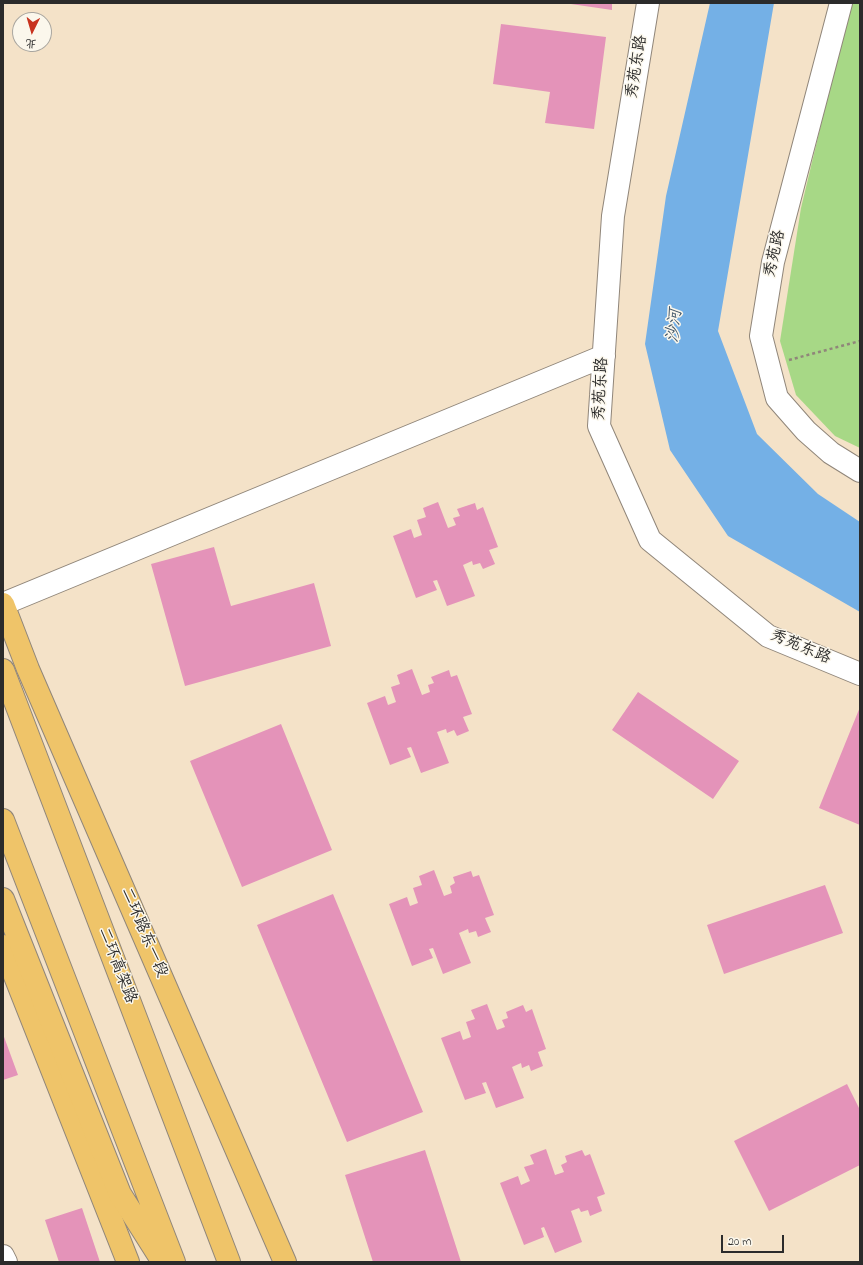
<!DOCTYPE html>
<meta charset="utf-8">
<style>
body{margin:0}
#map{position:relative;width:863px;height:1265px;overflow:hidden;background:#f4e2c8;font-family:"Indie Flower","LXGW WenKai TC",sans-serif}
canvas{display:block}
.frame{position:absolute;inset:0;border:4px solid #2b2b2b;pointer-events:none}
.north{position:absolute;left:12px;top:12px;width:40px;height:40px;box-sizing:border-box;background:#fbf7ec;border:1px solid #a8a59f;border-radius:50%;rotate:185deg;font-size:11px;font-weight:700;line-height:16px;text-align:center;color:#2b2b2b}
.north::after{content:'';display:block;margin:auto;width:14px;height:18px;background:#c8321e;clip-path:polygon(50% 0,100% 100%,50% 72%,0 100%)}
.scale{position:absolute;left:721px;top:1235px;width:63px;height:18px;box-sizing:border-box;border:2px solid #2b2b2b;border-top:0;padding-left:5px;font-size:12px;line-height:14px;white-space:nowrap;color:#2b2b2b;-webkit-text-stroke:3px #fbf7ec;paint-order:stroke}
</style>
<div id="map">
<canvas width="863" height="1265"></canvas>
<div class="frame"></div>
<div class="north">北</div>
<div class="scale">20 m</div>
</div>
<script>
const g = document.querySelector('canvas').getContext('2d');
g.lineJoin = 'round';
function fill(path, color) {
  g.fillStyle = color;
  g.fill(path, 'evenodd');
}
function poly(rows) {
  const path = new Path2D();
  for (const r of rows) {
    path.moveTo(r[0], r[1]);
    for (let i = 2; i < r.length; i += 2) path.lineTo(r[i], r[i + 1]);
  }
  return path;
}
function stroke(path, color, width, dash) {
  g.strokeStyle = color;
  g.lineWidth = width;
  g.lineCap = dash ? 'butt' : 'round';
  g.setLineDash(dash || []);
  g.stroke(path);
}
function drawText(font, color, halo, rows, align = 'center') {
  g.font = font + ' "Indie Flower","LXGW WenKai TC",sans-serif';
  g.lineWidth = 3;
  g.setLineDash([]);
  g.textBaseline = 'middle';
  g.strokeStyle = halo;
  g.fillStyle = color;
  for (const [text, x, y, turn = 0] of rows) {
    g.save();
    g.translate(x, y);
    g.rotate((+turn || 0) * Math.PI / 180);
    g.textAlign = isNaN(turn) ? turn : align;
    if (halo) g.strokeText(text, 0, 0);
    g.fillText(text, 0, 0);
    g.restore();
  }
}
const green = poly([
 [851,3,860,3,860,448,835,436,796,395,780,341,801,208,825,108]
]);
const water = poly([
 [710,3,774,3,718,331,757,434,818,494,860,522,860,612,728,536,670,450,645,344,666,196]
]);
const building = poly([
 [564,3,612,3,612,10],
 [501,24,606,37,594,129,545,123,550,92,493,84],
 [438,502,448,528,456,525,453,518,460,516,457,509,475,503,477,510,483,507,498,547,489,550,495,564,483,569,480,563,473,565,472,561,463,565,475,596,447,606,437,580,433,581,437,590,416,598,393,536,411,529,414,538,422,535,417,520,426,517,423,508],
 [214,547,231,606,314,583,331,646,185,686,151,564],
 [412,669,422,695,430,692,428,685,434,683,431,677,449,670,451,677,457,675,472,714,463,717,469,731,457,736,454,730,447,733,446,729,437,732,449,763,421,773,411,747,407,748,411,757,390,765,367,703,385,696,388,705,396,702,391,687,400,684,397,675],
 [638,692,739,761,713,799,612,730],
 [860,707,860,825,819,808],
 [281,724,332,850,242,887,190,761],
 [434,870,444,896,452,893,450,886,455,883,453,877,471,871,473,877,479,875,494,915,485,918,491,932,478,937,476,931,469,933,468,929,459,933,471,963,443,974,433,948,429,949,433,958,412,966,389,904,407,897,410,906,418,903,413,888,422,885,419,876],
 [825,885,843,933,724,974,707,925],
 [333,894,423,1112,347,1142,257,925],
 [487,1004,497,1030,505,1027,502,1020,508,1018,506,1012,523,1005,526,1012,532,1009,546,1049,538,1052,543,1066,531,1071,529,1065,522,1068,521,1063,512,1067,524,1098,496,1108,486,1082,482,1083,486,1093,465,1100,441,1038,460,1031,463,1040,471,1037,466,1022,475,1019,471,1010],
 [3,1034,18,1075,3,1080],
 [847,1084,860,1110,860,1165,769,1211,734,1141],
 [546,1149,555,1175,564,1172,561,1165,567,1162,565,1156,582,1150,585,1156,590,1154,605,1194,597,1197,602,1211,590,1216,588,1210,581,1212,579,1208,571,1211,582,1242,555,1253,544,1227,541,1228,544,1237,524,1245,500,1183,518,1176,521,1185,530,1181,524,1167,534,1164,530,1155],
 [425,1150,461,1262,373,1262,345,1175],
 [82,1208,100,1262,59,1262,45,1220]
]);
const path = poly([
 [789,360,860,341]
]);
const minor = poly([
 [648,3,613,216,599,426,650,540,768,636,860,674],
 [841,3,773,262,761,336,777,398,806,431,831,453,860,471],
 [3,604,604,356],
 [3,1256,6,1262]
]);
const major = poly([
 [3,604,28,669,285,1262],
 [3,946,128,1262]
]);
const highway = poly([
 [3,670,229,1262],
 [3,820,174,1262],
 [3,899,120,1194,163,1262]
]);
const streetNames = [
 ["秀苑东路",638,67,-81],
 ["秀苑路",776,254,-77],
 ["秀苑东路",602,389,-87],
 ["秀苑东路",800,648,23],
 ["二环路东一段",143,933,67],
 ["二环高架路",116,966,69]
];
const waterNames = [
 ["沙河",676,326,-84]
];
fill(green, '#a7d886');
fill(water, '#74b0e6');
fill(building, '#e493b9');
stroke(minor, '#90867a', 24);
stroke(major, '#90867a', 24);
stroke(highway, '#90867a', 24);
stroke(path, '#90867a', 2.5, [3, 3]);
stroke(minor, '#fff', 22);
stroke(major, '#efc469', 22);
stroke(highway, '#efc469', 22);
drawText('16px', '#2b2b2b', '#fbf7ec', streetNames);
drawText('italic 17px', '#455a6c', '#fbf7ec', waterNames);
</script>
